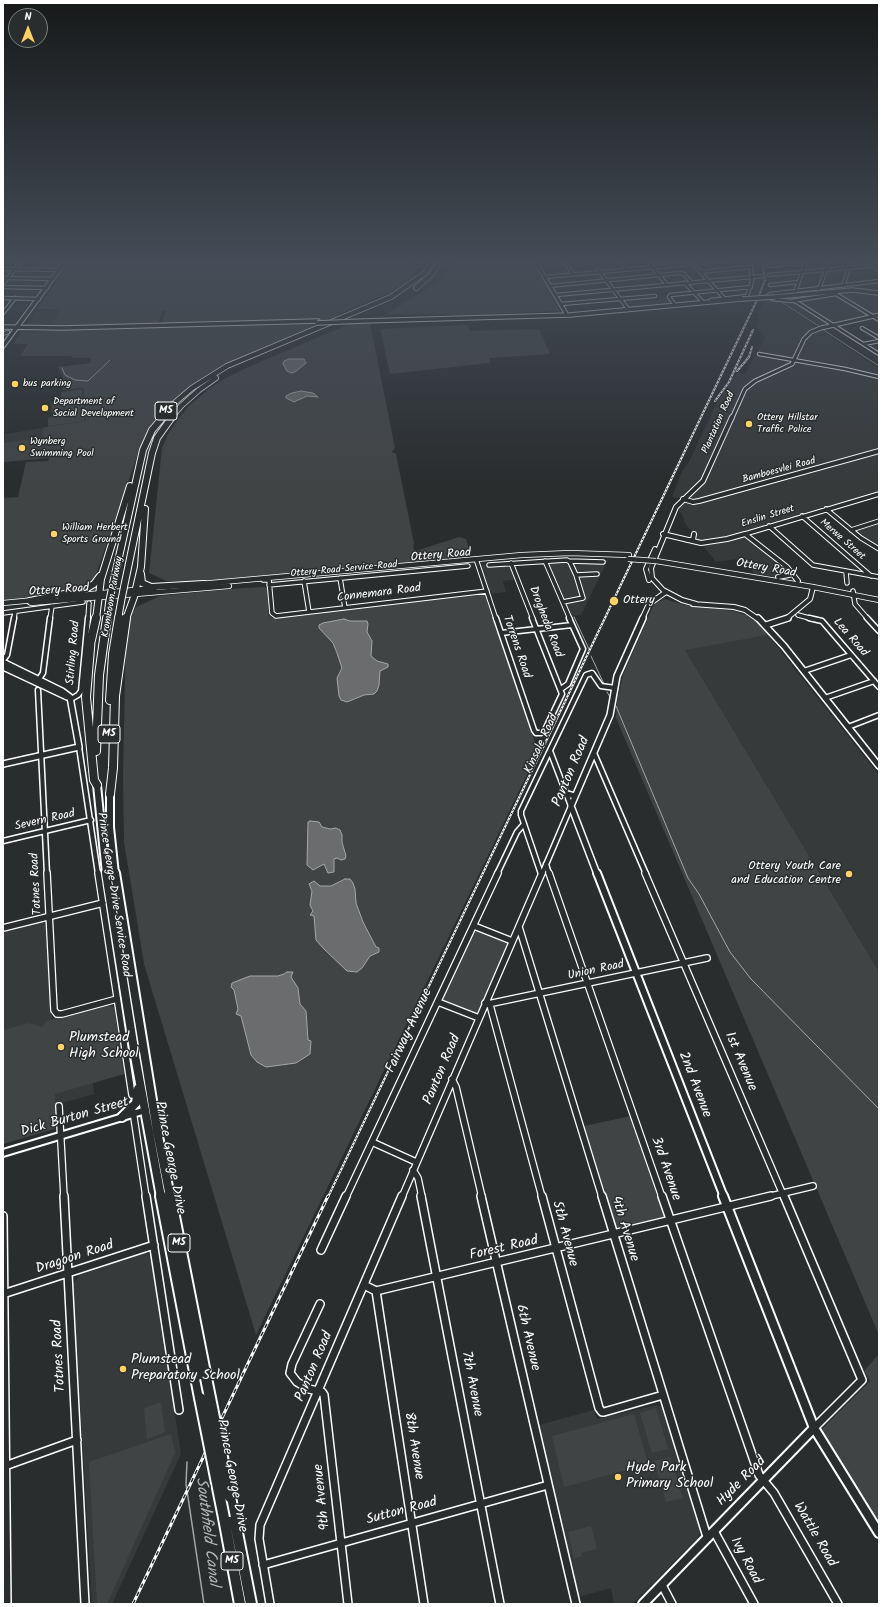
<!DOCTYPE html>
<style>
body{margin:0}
#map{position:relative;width:882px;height:1607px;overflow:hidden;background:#2a2d2e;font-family:Kalam,sans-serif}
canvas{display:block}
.frame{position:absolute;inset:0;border:4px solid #fff;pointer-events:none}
.north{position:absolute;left:8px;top:8px;width:40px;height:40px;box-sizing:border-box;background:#2a2d2e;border:1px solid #7f8182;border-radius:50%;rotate:0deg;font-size:11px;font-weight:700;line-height:16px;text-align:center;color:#fff}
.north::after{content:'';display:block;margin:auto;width:14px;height:18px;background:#ffd166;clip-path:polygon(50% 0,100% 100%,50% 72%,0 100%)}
</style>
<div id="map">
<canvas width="882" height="1607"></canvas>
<div class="frame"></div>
<div class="north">N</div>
</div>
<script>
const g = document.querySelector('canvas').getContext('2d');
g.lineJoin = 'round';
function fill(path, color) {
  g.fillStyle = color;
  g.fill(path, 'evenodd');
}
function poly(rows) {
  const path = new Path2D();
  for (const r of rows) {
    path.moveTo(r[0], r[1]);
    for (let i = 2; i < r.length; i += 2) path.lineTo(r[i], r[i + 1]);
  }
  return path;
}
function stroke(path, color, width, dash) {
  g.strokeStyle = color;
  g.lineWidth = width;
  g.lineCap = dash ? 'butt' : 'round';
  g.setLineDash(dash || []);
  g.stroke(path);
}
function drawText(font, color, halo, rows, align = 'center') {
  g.font = font + ' Kalam,sans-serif';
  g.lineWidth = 3;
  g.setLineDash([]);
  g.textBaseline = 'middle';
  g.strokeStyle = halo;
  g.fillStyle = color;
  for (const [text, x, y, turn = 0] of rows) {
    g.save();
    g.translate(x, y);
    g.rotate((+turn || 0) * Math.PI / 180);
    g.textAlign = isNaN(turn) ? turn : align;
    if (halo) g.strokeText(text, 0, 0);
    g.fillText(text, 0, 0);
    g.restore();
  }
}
const built = poly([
 [648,259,673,259,677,263,655,266],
 [37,260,61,260,55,268,53,269,30,268],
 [841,291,879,293,879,315,822,328,782,301,789,301,823,297],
 [669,297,675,305,628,309,620,299,631,298,634,302,660,300,659,299],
 [765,299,778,301,879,369,879,494,745,534,787,567,790,574,778,577,754,574,744,558,716,562,685,523,682,514,676,507,683,499,672,497,682,471,689,462,717,402,738,372,745,374,765,338,756,326,759,320,759,311],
 [36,311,59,311,49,326,26,326],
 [43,428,43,437,4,443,5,434],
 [879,524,879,547,867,540,855,531],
 [549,559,608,560,581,615,569,616,545,561],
 [511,563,518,579,503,581,506,592,488,594,478,565],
 [768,635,879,775,879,972,684,649],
 [44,921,47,923,52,1019,107,1005,114,1007,124,1074,93,1083,94,1094,56,1105,56,1125,54,1129,3,1144,3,932],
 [145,1253,148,1254,151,1257,181,1454,112,1604,92,1604,73,1285,80,1275],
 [657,1405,663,1408,700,1530,698,1538,632,1604,614,1604,611,1588,579,1597,539,1425,594,1410,597,1419]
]);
const green = poly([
 [73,259,412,259,418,269,404,283,390,292,339,314,329,320,163,324,162,323,166,311,162,311,158,323,155,324,49,327,59,311,61,310,37,309],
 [453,259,532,259,560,311,470,315,387,314,445,277],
 [352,323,370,323,395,448,392,452,396,454,414,543,413,548,416,551,459,537,466,539,470,552,462,558,215,581,167,581,149,573,162,448,168,434,177,421,189,406,209,389,224,379,246,368],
 [317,324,318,327,214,372,182,393,161,414,146,435,141,445,95,577,78,589,46,597,3,600,3,498,18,497,26,462,48,461,49,458,4,462,4,443,43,437,43,428,50,426,86,421,83,388,63,390,63,376,58,367,91,363,90,358,71,358,72,356,20,356,28,344,13,344,21,332],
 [468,325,470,331,539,329,550,354,489,358,490,363,390,374,380,329],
 [82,389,85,421,48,426,48,418,52,417,51,403,62,401,61,392],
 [265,587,267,588,269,616,273,618,481,594,486,596,538,752,256,1335,144,964,124,842,123,776,126,630,130,615,136,607,160,596,243,588],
 [665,599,685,605,734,611,746,615,757,621,768,635,685,650,879,972,879,1335,616,718,617,701,623,675,654,604],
 [474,926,512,941,479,1018,438,1002],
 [107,1005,114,1007,124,1074,55,1094,56,1125,54,1129,3,1144,3,1030,29,1023,42,1027,47,1021],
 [631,1116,666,1217,616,1230,584,1126],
 [879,1354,879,1526,823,1436,823,1428,870,1381,864,1371],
 [161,1402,165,1432,147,1439,144,1408],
 [656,1408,668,1449,652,1453,640,1413],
 [634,1414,648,1464,564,1487,552,1436],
 [171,1434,175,1453,107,1604,97,1604,89,1462],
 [670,1457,683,1498,666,1502,654,1461],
 [591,1526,597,1549,581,1553,582,1556,574,1559,568,1532]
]);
const water = poly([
 [289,359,304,359,306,363,295,372,291,373,287,371,283,364,284,361,289,359],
 [301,391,313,393,318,397,307,396,294,402,286,398,286,396,292,393,301,391],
 [344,619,350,621,367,621,368,624,367,632,372,641,371,656,377,661,388,664,388,667,380,671,379,685,377,691,374,694,364,695,347,702,341,700,339,696,337,678,342,668,337,653,333,643,319,628,319,625,323,623,344,619],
 [310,821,319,822,322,827,330,829,336,828,340,830,342,835,342,842,346,856,345,859,341,860,337,858,334,859,334,872,328,873,324,864,313,870,307,865,308,822,310,821],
 [345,879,350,879,353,883,355,889,356,903,363,922,376,947,379,948,379,952,370,956,362,968,357,972,347,971,324,949,316,940,314,916,310,915,313,911,310,905,312,891,309,884,314,881,320,886,331,886,345,879],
 [287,972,293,972,291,977,298,988,300,1004,306,1011,308,1040,311,1041,310,1054,296,1063,266,1067,257,1062,251,1055,241,1016,236,1014,238,1009,234,990,231,987,232,983,250,976,278,976,284,974,287,972]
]);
const streamFar1 = poly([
 [780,301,820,327],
 [822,329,879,366],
 [62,368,65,375,75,380,88,381,110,360],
 [574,617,589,649],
 [591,656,604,684],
 [607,692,610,697],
 [616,706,688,878,699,894,730,952,751,979,879,1109]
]);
const stream = poly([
 [187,1462,186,1484,204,1604]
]);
const minorFar4 = poly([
 [3,259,67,259],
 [419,259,421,262],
 [563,259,573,274],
 [590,259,628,309],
 [618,259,626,269],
 [646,259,667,285],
 [692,263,725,299],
 [873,265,879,271],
 [768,266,805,263],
 [3,269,60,270],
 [700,272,751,267],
 [769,275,879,265],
 [545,277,745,259],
 [3,278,53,279],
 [685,283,702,301],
 [3,284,23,259],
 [770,285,798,282],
 [550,286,680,273,684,274,691,282],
 [843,286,852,259],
 [3,287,47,288],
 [819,289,830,259],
 [795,292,807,259],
 [556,295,763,276],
 [768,296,772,299,792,301,836,294,879,320],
 [768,296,770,294,879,281],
 [3,298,39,299],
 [711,300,747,296,752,281,750,259],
 [795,301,879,354],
 [561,304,655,296],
 [675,305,669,297,670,295,751,287],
 [3,313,15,298],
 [862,328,879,338],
 [3,334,8,332],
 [864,344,879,341],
 [759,354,845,369,879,377]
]);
const minorFar3 = poly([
 [826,509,861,538,879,549],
 [802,516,871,576],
 [769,526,813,565,879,577],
 [851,530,879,521],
 [745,534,879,494],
 [476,559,496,619],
 [545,561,570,619],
 [569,561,603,562],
 [511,563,533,619],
 [489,565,567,560,570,562,576,575,597,574],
 [846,572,847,583],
 [340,578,345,608],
 [263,580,269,580,272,613,276,616,487,591],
 [304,581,309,612],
 [269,585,468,566],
 [853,591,855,604,868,619],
 [563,602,583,598,576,575],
 [3,613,83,602],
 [798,615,813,619],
 [14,619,15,612],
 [50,619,52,606],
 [88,619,89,603]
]);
const minorFar2 = poly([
 [496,618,534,730,536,733,541,733,544,732,562,694,532,618],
 [809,618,822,621,879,687],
 [867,618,879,631],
 [501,633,572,625],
 [3,660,7,655,14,618],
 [804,671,851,655],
 [39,679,43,673,50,618],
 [561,689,568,684,583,649,569,618],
 [38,690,47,874],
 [825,698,874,681],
 [71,699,78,695,81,691,88,618],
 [848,727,879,715],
 [79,747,98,874],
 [594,753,646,874],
 [3,841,91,820],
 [546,864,549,874],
 [497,874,517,832,524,824],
 [541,874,521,815,521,811,586,675,592,673,601,686,615,688],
 [542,874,571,806,550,751]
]);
const minorFar1 = poly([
 [47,873,54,1010,57,1014,62,1014,117,999],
 [98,873,132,1095],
 [549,873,662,1197],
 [645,873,784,1197],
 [474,926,512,941],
 [519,927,602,1197],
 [3,928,103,903],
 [438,1002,479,1018],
 [485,1003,490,1005,542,1197],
 [488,1004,707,958],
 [452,1079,456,1087,482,1197],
 [59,1106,64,1197],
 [133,1111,146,1197],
 [372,1142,416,1162],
 [413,1170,418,1178,422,1197],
 [346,1197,498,873],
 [402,1197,542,873],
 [767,1197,813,1186]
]);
const minor = poly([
 [64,1196,85,1604],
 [146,1196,179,1410],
 [421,1196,500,1604],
 [481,1196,576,1604],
 [542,1196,599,1408,602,1412,604,1412,663,1395],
 [602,1196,707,1537],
 [662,1196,759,1475,774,1493,838,1604],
 [784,1196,862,1380,814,1428],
 [3,1216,7,1604],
 [321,1250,346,1196],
 [364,1285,376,1291,771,1196],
 [376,1291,424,1604],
 [3,1294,154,1245],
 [320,1304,292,1364,290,1373,297,1382,309,1389,322,1392,324,1395,348,1604],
 [5,1466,77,1440],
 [714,1531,754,1604],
 [263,1565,548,1485],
 [662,1585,672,1604],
 [270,1604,259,1539,260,1525,402,1196]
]);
const tertiaryFar4 = poly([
 [534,259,567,315],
 [732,418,745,389,755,381,792,364,804,339,811,332,821,328,879,315]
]);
const tertiaryFar3 = poly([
 [683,499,693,502,699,501,879,451],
 [663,534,701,543,727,539,745,534,787,567,798,581],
 [687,540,693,540,694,534],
 [778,577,789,575,790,571],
 [649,580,646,569,655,549],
 [693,604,734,607,745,610,758,619],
 [696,604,682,600,663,590,652,578,651,568,676,507,703,481,732,417],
 [642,619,649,604,666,592],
 [786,619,810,599,813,587]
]);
const tertiaryFar2 = poly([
 [758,618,784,646,879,766],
 [766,625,788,618],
 [3,662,62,691,70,697,79,747,3,764],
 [3,667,67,697],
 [567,794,575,796],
 [597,874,571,806,610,715,617,676,643,618]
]);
const tertiaryFar1 = poly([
 [597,873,724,1197],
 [3,1153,146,1110]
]);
const tertiary = poly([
 [723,1196,814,1428,879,1533],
 [643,1604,814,1428]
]);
const secondaryFar1 = poly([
 [775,297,852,290,879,293],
 [363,321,570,315,742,299],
 [3,327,63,328,318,321],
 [3,346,67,259]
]);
const secondary = poly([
 [656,561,813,587,879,600],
 [200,584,522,555,570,553,629,555],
 [60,597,155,588],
 [3,603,35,600],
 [31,603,229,586]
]);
const primaryFar2 = poly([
 [97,785,106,874],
 [110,794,110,827,115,874]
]);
const primaryFar1 = poly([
 [106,873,135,1056,161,1197],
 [115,873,157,1131,170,1197],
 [122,1117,136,1103,138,1089]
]);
const primary = poly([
 [161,1196,200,1398],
 [170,1196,206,1378],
 [230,1497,251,1604],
 [224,1518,240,1604]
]);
const motorwayFar2 = poly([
 [416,288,432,274,441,259],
 [162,418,172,405,192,388,227,366,391,297,425,273,434,259],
 [171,418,181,406,199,390,216,378]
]);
const motorwayFar1 = poly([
 [141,574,142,583,151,587,204,584],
 [124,587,152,453,157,438,172,417],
 [112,588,143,450,152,430,163,417],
 [30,601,84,590,94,584,100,576],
 [96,619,101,579,130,486],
 [107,619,109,603],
 [118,619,121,602],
 [126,619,134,597,141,567,145,509]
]);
const motorway = poly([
 [91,636,86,697,94,780,97,785],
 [91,640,96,618],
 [110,700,113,654,119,618],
 [96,751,99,675,107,618],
 [110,794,113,768,115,696,126,618]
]);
const railFar1 = poly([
 [737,371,749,357,752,347],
 [715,401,729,382,753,330],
 [328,1197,758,298,765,280,762,259]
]);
const rail = poly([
 [133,1604,328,1196]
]);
const secondaryBridgeFar1 = poly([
 [742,299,775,297],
 [317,323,363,321]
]);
const secondaryBridge = poly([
 [628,559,656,561]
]);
const primaryBridge = poly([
 [206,1378,230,1497],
 [200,1398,224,1518]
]);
const motorwayBridge = poly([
 [121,602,124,587],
 [109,603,112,588]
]);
const markers = [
 [15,384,4,"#ffd166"],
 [45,408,4,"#ffd166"],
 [749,424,4,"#ffd166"],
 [22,448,4,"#ffd166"],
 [54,534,4,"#ffd166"],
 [614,601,5,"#ffd166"],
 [849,874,4,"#ffd166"],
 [61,1047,4,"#ffd166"],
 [123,1369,4,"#ffd166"],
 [618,1477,4,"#ffd166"]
];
const farPoinames = [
 ["bus parking",23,384],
 ["Department of",53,402],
 ["Social Development",53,414],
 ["Ottery Hillstar",757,418],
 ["Traffic Police",757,430],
 ["Wynberg",30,442],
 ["Swimming Pool",30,454],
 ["William Herbert",62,528],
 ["Sports Ground",62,540]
];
const farStreetnames = [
 ["Plantation Road",719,423,-66],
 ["Bamboesvlei Road",779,471,-15],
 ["Enslin Street",768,517,-17],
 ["Merwe Street",842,540,41],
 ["Ottery Road Service Road",344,570,-5],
 ["Kromboom Parkway",113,597,-80]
];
const shields = [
 [166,411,22],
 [109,734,22],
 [179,1243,22],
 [232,1561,22]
];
const shieldNames = [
 ["M5",166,411],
 ["M5",109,734],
 ["M5",179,1243],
 ["M5",232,1561]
];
const streetNames = [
 ["Ottery Road",441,556,-5],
 ["Ottery Road",766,569,10],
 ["Ottery Road",59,591,-4],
 ["Connemara Road",379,594,-7],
 ["Drogheda Road",545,622,69],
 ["Lea Road",850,638,49],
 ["Torrens Road",516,647,71],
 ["Stirling Road",74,653,-85],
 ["Kinsale Road",542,744,-65],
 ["Severn Road",45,821,-13],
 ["Totnes Road",37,884,-93],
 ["Prince George Drive Service Road",113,895,81],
 ["Union Road",596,971,-12]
];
const poiNames = [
 ["Ottery",623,601],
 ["Ottery Youth Care",841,867,"right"],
 ["and Education Centre",841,881,"right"]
];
const nearStreetnames = [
 ["Panton Road",572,772,-67],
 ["Fairway Avenue",410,1031,-65],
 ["1st Avenue",740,1062,67],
 ["Panton Road",443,1070,-67],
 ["2nd Avenue",694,1085,69],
 ["Dick Burton Street",75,1118,-16],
 ["Prince George Drive",169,1158,79],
 ["3rd Avenue",665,1169,71],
 ["4th Avenue",624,1229,73],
 ["5th Avenue",564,1234,75],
 ["Forest Road",504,1249,-13],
 ["Dragoon Road",75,1258,-18],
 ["6th Avenue",527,1338,77],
 ["Totnes Road",60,1356,-93],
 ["Panton Road",315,1367,-67],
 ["7th Avenue",471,1384,79],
 ["8th Avenue",413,1446,81],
 ["Prince George Drive",231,1476,79],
 ["Hyde Road",742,1482,-45],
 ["9th Avenue",323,1497,-96],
 ["Sutton Road",402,1512,-15],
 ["Wattle Road",814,1535,60],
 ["Ivy Road",745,1561,62]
];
const nearPoinames = [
 ["Plumstead",69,1039],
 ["High School",69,1055],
 ["Plumstead",131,1361],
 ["Preparatory School",131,1377],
 ["Hyde Park",626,1469],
 ["Primary School",626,1485]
];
const nearWaternames = [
 ["Southfield Canal",206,1532,83]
];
fill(built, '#373a3b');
fill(green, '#414445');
fill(water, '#6a6c6d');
stroke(water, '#a6a7a7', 1);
stroke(streamFar1, '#a6a7a7', 1);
stroke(stream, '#a6a7a7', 1.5);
stroke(minorFar4, '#fff', 4.5);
stroke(minorFar3, '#fff', 5.5);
stroke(minorFar2, '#fff', 7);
stroke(minorFar1, '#fff', 8);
stroke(minor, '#fff', 10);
stroke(tertiaryFar4, '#fff', 5);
stroke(tertiaryFar3, '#fff', 6);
stroke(tertiaryFar2, '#fff', 8);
stroke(tertiaryFar1, '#fff', 10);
stroke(tertiary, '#fff', 12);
stroke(secondaryFar1, '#fff', 5.5);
stroke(secondary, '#fff', 6);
stroke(primaryFar2, '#fff', 10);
stroke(primaryFar1, '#fff', 12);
stroke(primary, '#fff', 14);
stroke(motorwayFar2, '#fff', 6);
stroke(motorwayFar1, '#fff', 8);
stroke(motorway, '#fff', 10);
stroke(minorFar4, '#2a2d2e', 2.5);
stroke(minorFar3, '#2a2d2e', 3.5);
stroke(minorFar2, '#2a2d2e', 4);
stroke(minorFar1, '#2a2d2e', 5.5);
stroke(minor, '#2a2d2e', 7);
stroke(tertiaryFar4, '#2a2d2e', 3);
stroke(tertiaryFar3, '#2a2d2e', 4);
stroke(tertiaryFar2, '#2a2d2e', 5);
stroke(tertiaryFar1, '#2a2d2e', 6);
stroke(tertiary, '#2a2d2e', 8);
stroke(secondaryFar1, '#2a2d2e', 3.5);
stroke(secondary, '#2a2d2e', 4.5);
stroke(primaryFar2, '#2a2d2e', 6);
stroke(primaryFar1, '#2a2d2e', 8);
stroke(primary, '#2a2d2e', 10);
stroke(motorwayFar2, '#2a2d2e', 4.5);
stroke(motorwayFar1, '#2a2d2e', 6);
stroke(motorway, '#2a2d2e', 8);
stroke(railFar1, '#fff', 2);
stroke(rail, '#fff', 3);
stroke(railFar1, '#2a2d2e', 1, [2]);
stroke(rail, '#2a2d2e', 1.5, [4.5]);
stroke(secondaryBridgeFar1, '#fff', 5.5, []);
stroke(secondaryBridge, '#fff', 6, []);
stroke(primaryBridge, '#fff', 14, []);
stroke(motorwayBridge, '#fff', 8, []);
stroke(secondaryBridgeFar1, '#2a2d2e', 3.5);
stroke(secondaryBridge, '#2a2d2e', 4.5);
stroke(primaryBridge, '#2a2d2e', 10);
stroke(motorwayBridge, '#2a2d2e', 6);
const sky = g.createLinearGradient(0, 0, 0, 484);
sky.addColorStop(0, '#171919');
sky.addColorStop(0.54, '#444c57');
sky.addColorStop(1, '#444c5700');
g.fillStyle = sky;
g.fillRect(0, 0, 882, 484);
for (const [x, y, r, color] of markers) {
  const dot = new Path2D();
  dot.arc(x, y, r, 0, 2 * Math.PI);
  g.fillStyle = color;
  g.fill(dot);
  stroke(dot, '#2a2d2e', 1.5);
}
drawText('10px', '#fff', '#2a2d2e', farPoinames, 'left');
drawText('10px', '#fff', '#2a2d2e', farStreetnames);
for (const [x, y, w] of shields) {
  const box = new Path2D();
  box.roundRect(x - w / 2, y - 9, w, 18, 3);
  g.fillStyle = '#2a2d2e';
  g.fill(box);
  stroke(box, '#fff', 1);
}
drawText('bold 11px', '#fff', null, shieldNames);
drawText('12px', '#fff', '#2a2d2e', streetNames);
drawText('12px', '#fff', '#2a2d2e', poiNames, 'left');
drawText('14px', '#fff', '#2a2d2e', nearStreetnames);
drawText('14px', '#fff', '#2a2d2e', nearPoinames, 'left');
drawText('italic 16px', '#b4b6b6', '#2a2d2e', nearWaternames);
</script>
